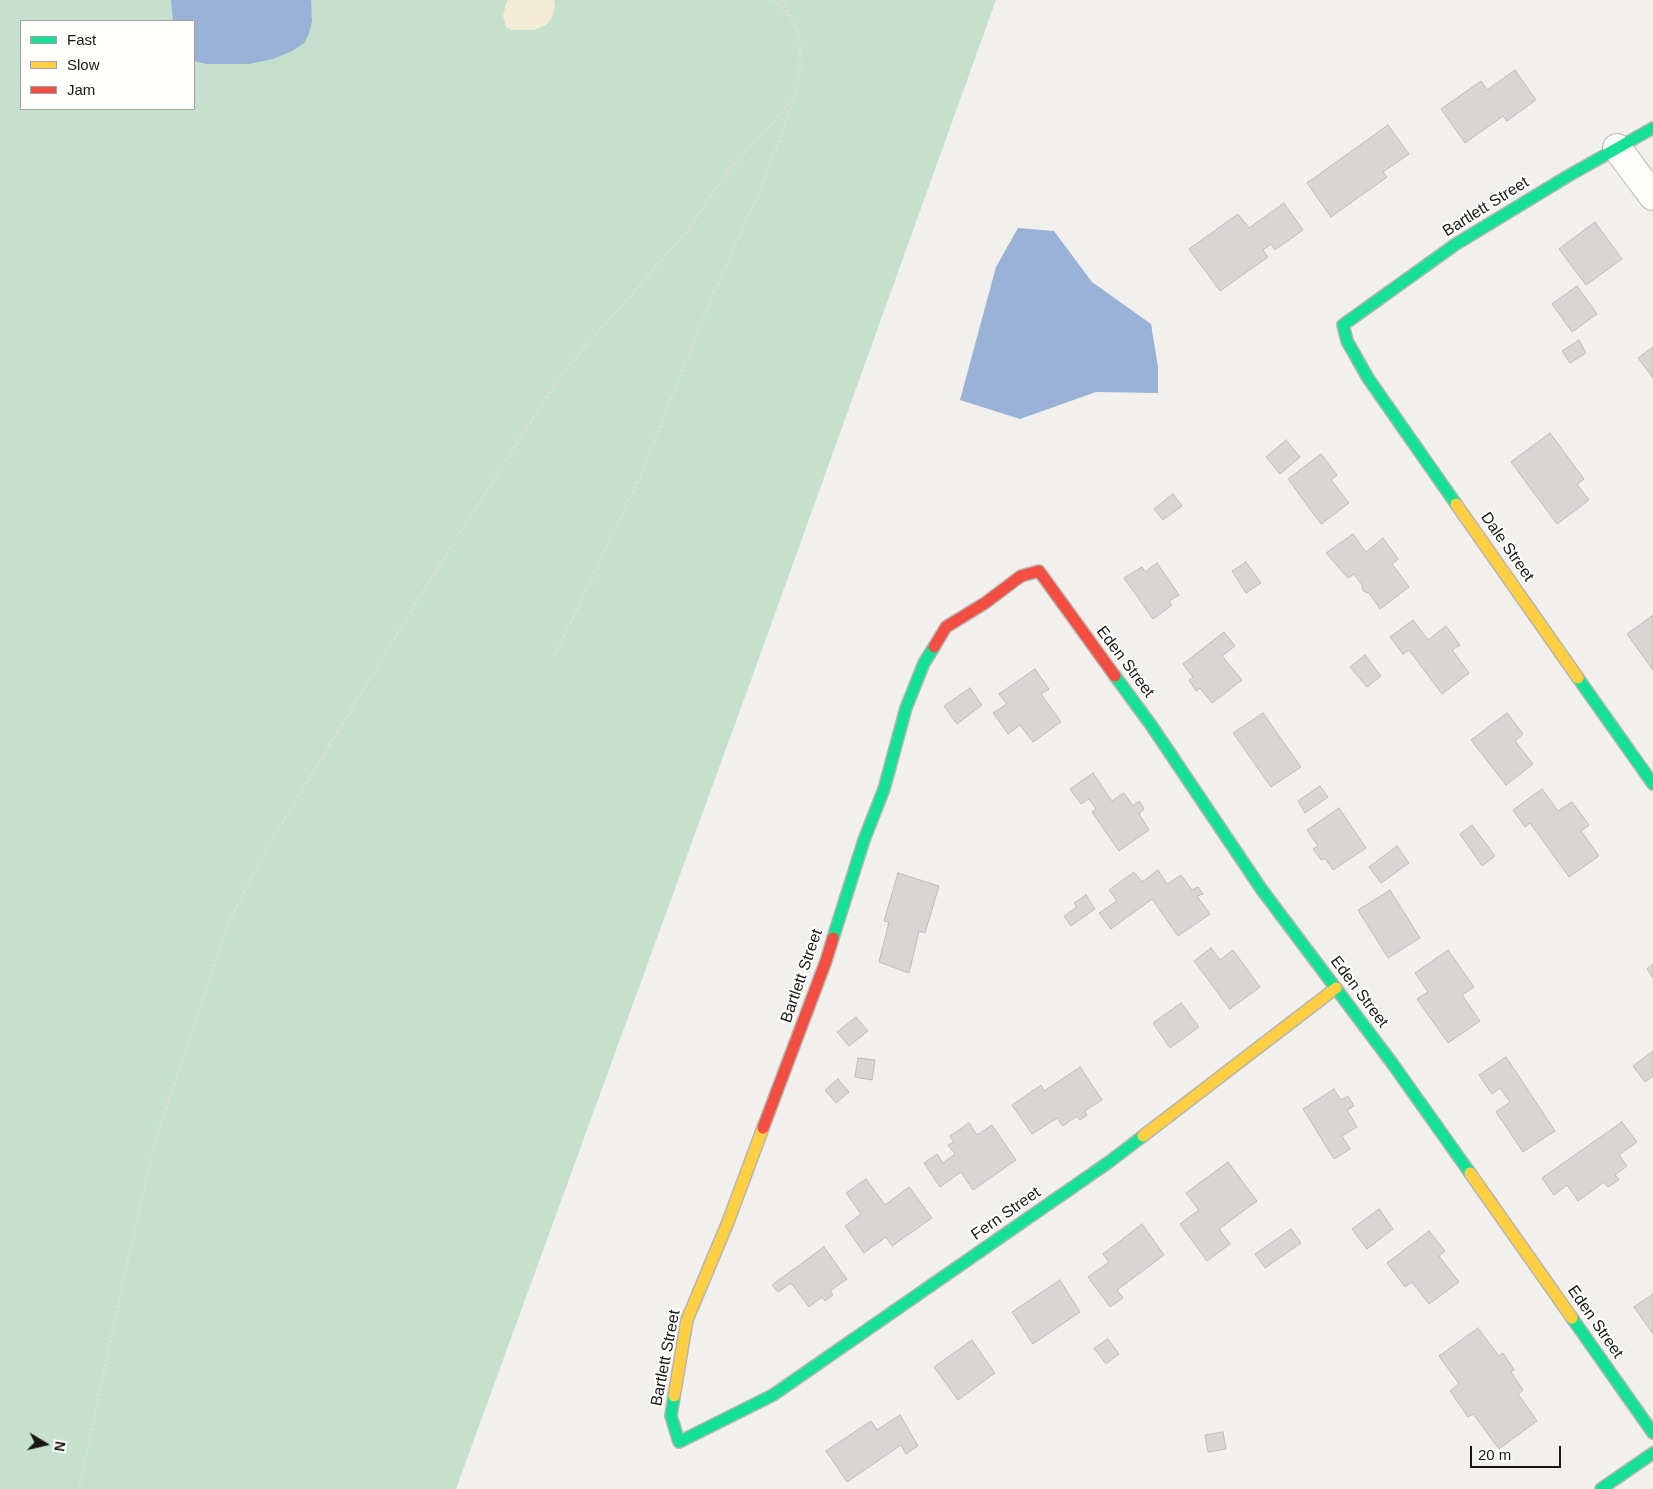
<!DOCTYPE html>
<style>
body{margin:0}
#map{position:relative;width:1653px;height:1489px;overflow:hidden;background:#f2f0ed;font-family:Helvetica,sans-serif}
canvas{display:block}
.legend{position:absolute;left:20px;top:20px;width:175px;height:90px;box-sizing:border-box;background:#fffffe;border:1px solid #a3a2a1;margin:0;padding:6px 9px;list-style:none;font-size:15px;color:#181716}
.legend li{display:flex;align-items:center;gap:10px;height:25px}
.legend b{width:25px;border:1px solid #a3a2a1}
.north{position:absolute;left:20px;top:1419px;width:50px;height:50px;-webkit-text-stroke:4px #fffffe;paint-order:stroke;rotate:99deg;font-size:14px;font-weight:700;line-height:20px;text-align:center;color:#181716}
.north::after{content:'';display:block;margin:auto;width:18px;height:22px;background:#181716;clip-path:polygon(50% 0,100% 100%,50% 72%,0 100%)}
.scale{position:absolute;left:1470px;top:1446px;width:91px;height:22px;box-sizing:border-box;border:2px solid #181716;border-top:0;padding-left:6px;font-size:15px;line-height:18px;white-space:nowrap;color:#181716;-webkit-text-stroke:4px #fffffe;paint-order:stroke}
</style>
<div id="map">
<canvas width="1653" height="1489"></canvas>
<ul class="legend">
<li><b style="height:6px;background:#16e098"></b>Fast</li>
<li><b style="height:6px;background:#ffcf43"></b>Slow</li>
<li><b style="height:6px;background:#f24e42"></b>Jam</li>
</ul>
<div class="north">N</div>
<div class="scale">20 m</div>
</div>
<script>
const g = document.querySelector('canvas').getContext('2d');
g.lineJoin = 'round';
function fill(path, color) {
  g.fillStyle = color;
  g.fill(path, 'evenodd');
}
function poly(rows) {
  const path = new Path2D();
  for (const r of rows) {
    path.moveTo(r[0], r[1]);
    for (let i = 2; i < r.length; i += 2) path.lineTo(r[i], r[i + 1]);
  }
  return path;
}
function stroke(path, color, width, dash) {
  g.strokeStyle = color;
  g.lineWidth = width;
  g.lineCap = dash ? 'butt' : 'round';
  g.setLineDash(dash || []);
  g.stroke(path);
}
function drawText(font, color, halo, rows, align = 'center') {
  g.font = font + ' Helvetica,sans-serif';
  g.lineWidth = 4;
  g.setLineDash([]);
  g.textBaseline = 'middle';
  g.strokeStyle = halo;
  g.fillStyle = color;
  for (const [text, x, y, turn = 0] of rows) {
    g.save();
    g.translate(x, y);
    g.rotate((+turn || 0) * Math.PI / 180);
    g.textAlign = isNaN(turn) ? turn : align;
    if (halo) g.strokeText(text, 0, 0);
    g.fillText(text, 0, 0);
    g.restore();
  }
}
const green = poly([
 [0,0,996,0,754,672,456,1489,0,1489],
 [21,21,194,21,194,109,21,109]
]);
const sand = poly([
 [508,0,554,0,555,6,552,18,546,25,534,30,512,30,506,27,503,16,506,4]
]);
const water = poly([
 [171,0,311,0,312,21,309,34,304,43,292,51,273,59,249,64,206,64,194,61,194,21,173,21],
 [1018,228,1054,231,1092,282,1151,324,1158,367,1158,393,1096,392,1020,419,960,400,996,267]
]);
const building = poly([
 [1515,70,1536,100,1507,121,1503,116,1465,143,1441,109,1481,81,1487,90,1515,70],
 [1388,125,1409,154,1383,172,1387,177,1331,217,1307,183,1388,125],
 [1284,203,1303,230,1275,250,1271,244,1263,250,1268,257,1220,291,1189,249,1238,214,1249,228,1284,203],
 [1595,222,1622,259,1586,285,1559,249,1595,222],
 [1577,286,1597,314,1572,332,1552,304,1577,286],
 [1579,340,1586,353,1570,363,1562,351,1579,340],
 [1653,347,1653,378,1638,358,1653,347],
 [1550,433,1584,479,1577,484,1589,500,1557,524,1511,462,1550,433],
 [1286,440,1300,457,1280,474,1266,457,1286,440],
 [1321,454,1337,475,1331,480,1349,503,1321,524,1288,479,1321,454],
 [1173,494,1182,506,1163,520,1154,509,1173,494],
 [1353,534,1366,552,1383,538,1398,559,1392,564,1409,587,1380,609,1369,593,1363,591,1362,585,1354,574,1348,578,1326,553,1353,534],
 [1246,562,1261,583,1246,593,1232,571,1246,562],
 [1157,563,1179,595,1169,601,1172,605,1153,619,1124,578,1142,567,1145,572,1157,563],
 [1653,615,1653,670,1627,634,1653,615],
 [1413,620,1428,640,1446,626,1460,645,1452,650,1469,673,1442,694,1409,650,1403,654,1390,637,1413,620],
 [1224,632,1235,646,1222,656,1242,680,1212,703,1200,688,1196,691,1189,680,1193,677,1183,664,1224,632],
 [1365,655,1381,676,1367,687,1350,667,1365,655],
 [1035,669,1049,689,1041,694,1061,722,1033,742,1020,725,1008,734,993,713,1007,704,999,694,1035,669],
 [970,688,982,705,957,724,944,706,970,688],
 [1263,713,1301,767,1271,787,1233,733,1263,713],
 [1507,713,1523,734,1515,741,1533,764,1506,785,1471,740,1507,713],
 [1093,773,1112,801,1124,793,1133,806,1139,801,1144,809,1139,814,1149,830,1119,851,1092,812,1096,809,1089,799,1081,804,1070,789,1093,773],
 [1320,786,1328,797,1305,813,1298,801,1320,786],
 [1542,789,1558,811,1572,802,1589,825,1581,831,1599,856,1569,877,1530,823,1525,827,1513,810,1542,789],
 [1339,808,1366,848,1333,870,1325,858,1321,860,1313,849,1318,846,1307,830,1339,808],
 [1472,825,1495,856,1482,866,1460,834,1472,825],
 [1397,846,1409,863,1381,883,1369,867,1397,846],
 [1158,870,1167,884,1181,875,1192,890,1198,887,1203,894,1197,896,1210,914,1178,936,1152,899,1111,929,1099,913,1117,901,1109,890,1134,872,1142,882,1158,870],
 [898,873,939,886,925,933,919,931,909,973,879,962,889,922,884,921,898,873],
 [1390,890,1420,938,1388,958,1358,910,1390,890],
 [1086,895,1095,909,1071,926,1064,916,1077,907,1074,903,1086,895],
 [1211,948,1220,960,1233,950,1260,987,1230,1009,1194,961,1211,948],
 [1448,950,1474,987,1462,995,1480,1021,1448,1043,1417,999,1428,992,1415,973,1448,950],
 [1653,964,1653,978,1647,969,1653,964],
 [1181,1003,1199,1027,1170,1048,1153,1023,1181,1003],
 [856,1017,868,1031,849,1046,837,1032,856,1017],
 [1653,1051,1653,1076,1645,1082,1633,1066,1653,1051],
 [1506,1057,1555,1131,1523,1152,1496,1112,1510,1102,1500,1088,1492,1094,1479,1075,1506,1057],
 [858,1058,875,1060,872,1080,855,1077,858,1058],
 [1080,1067,1102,1100,1085,1111,1087,1115,1080,1120,1077,1116,1063,1126,1057,1118,1032,1134,1012,1105,1041,1085,1044,1091,1080,1067],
 [838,1079,849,1092,836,1103,825,1090,838,1079],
 [1334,1089,1341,1100,1348,1096,1354,1106,1347,1110,1357,1127,1342,1136,1350,1149,1334,1159,1303,1109,1334,1089],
 [1622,1122,1637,1142,1619,1155,1627,1166,1615,1175,1619,1180,1608,1187,1604,1182,1578,1201,1567,1185,1554,1195,1542,1178,1622,1122],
 [969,1123,977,1135,992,1125,1016,1160,973,1190,961,1172,940,1187,924,1163,937,1154,943,1163,955,1154,948,1145,954,1142,950,1136,969,1123],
 [1228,1162,1257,1201,1219,1229,1230,1244,1207,1261,1180,1224,1199,1210,1186,1193,1228,1162],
 [866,1179,885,1205,909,1187,932,1218,892,1246,886,1237,864,1253,845,1226,861,1214,846,1193,866,1179],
 [1379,1209,1393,1229,1367,1249,1352,1229,1379,1209],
 [1142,1224,1164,1255,1117,1290,1123,1298,1110,1307,1088,1277,1109,1262,1103,1254,1142,1224],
 [1291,1229,1301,1243,1265,1268,1255,1254,1291,1229],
 [1429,1231,1445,1251,1439,1256,1459,1282,1429,1304,1412,1282,1405,1287,1387,1263,1429,1231],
 [824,1247,847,1279,830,1291,833,1295,825,1301,822,1297,809,1307,791,1283,778,1292,772,1285,824,1247],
 [1060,1280,1080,1312,1033,1344,1012,1312,1060,1280],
 [1653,1294,1653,1334,1634,1307,1653,1294],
 [1478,1328,1499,1356,1503,1353,1514,1370,1511,1372,1523,1390,1518,1394,1537,1421,1499,1449,1473,1414,1468,1417,1450,1391,1459,1384,1439,1356,1478,1328],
 [1108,1339,1119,1354,1106,1364,1094,1348,1108,1339],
 [972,1340,995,1373,958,1400,934,1367,972,1340],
 [900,1415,918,1446,906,1454,901,1445,847,1482,826,1451,871,1421,877,1430,900,1415],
 [1223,1432,1226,1449,1208,1452,1205,1435,1223,1432]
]);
const path = poly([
 [773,0,790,17],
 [555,655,639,479,711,299,760,190,795,98,800,69,800,40,784,0],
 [79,1489,122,1286,156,1138,228,923,270,843,419,598,561,374,684,235,730,169,795,98]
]);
const street = poly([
 [1617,148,1653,196]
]);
const fast = poly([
 [1456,504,1368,378,1347,341,1343,325,1456,244,1568,176,1653,128],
 [1115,676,1151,725,1262,890,1392,1063,1470,1173],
 [1578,678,1653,784],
 [833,938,864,840,884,789,906,708,924,663,934,647],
 [1572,1318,1653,1433],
 [674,1396,671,1416,679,1442,773,1395,1109,1162,1143,1136],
 [1601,1489,1653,1453]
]);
const slow = poly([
 [1456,504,1578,678],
 [1143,1136,1336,988],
 [1470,1173,1572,1318],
 [674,1396,687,1320,728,1222,763,1128]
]);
const jam = poly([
 [934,647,946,627,985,603,1021,576,1039,571,1115,676],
 [763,1128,826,961,833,938]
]);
const streetNames = [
 ["Bartlett Street",1486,207,-32],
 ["Dale Street",1507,547,55],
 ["Eden Street",1125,662,53],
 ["Bartlett Street",802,976,-71],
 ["Eden Street",1359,992,53],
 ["Fern Street",1006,1214,-35],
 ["Eden Street",1595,1322,55],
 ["Bartlett Street",666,1358,-79]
];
fill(green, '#c5e0cd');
fill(sand, '#f2ecd5');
fill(water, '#99b2d6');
fill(building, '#d7d6d4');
stroke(building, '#bdbbb9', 1);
stroke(street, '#b6b5b2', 30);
stroke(fast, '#b6b5b2', 14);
stroke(slow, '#b6b5b2', 14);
stroke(jam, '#b6b5b2', 14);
stroke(path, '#dcdcdb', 3, [2.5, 2.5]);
stroke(street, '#fdfdfc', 28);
stroke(fast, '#16e098', 11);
stroke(slow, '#ffcf43', 11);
stroke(jam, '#f24e42', 11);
drawText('16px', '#181716', '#fffffe', streetNames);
</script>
